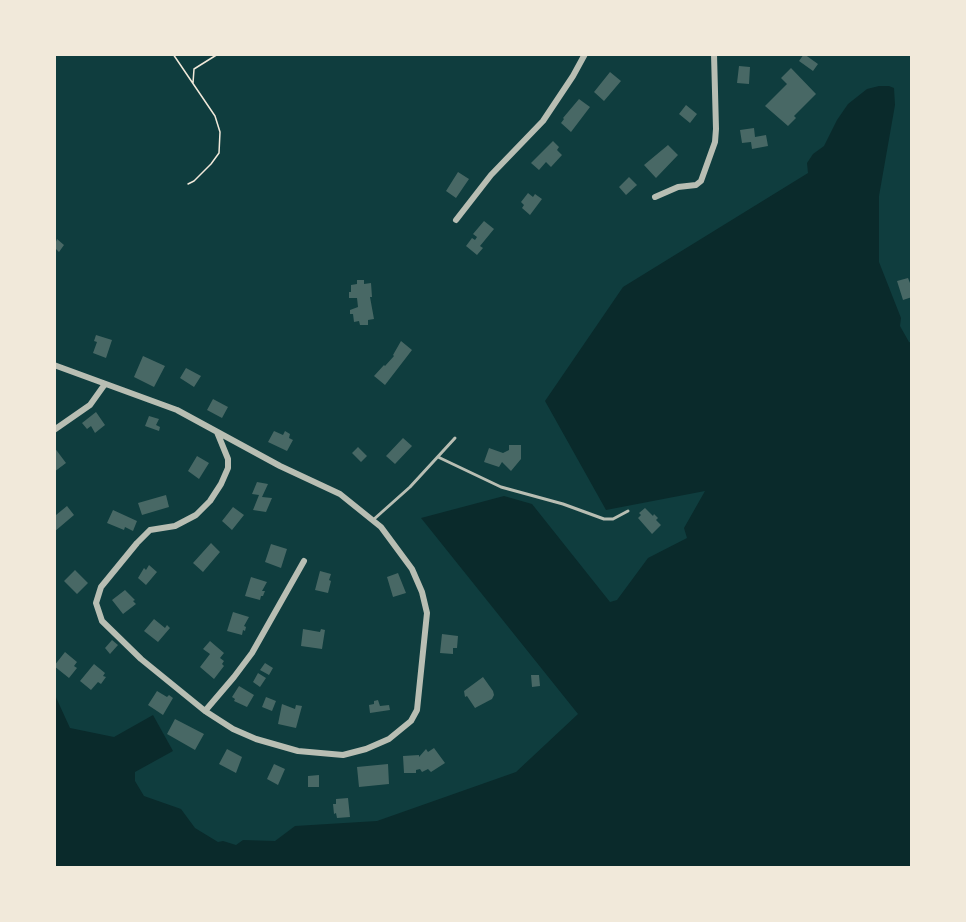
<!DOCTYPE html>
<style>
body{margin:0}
#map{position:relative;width:966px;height:922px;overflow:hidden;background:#0f3d3e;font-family:Arial,sans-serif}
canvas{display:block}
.frame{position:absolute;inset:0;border:56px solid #f1e9da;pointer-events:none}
</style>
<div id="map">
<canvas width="966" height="922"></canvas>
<div class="frame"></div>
</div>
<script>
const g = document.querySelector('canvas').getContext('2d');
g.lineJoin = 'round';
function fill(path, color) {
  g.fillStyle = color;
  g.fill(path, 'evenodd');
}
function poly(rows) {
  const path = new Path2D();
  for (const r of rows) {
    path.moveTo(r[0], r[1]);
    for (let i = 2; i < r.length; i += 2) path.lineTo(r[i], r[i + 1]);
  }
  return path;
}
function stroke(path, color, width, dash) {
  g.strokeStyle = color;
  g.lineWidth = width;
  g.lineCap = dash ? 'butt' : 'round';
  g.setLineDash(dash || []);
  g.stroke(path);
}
const water = poly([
 [879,86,889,86,894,88,895,105,879,196,879,262,901,318,900,326,909,342,912,343,912,868,54,868,54,693,70,728,114,737,153,715,173,751,135,772,135,781,144,796,181,809,195,828,218,842,223,841,236,845,243,840,275,841,295,826,377,821,516,772,578,714,421,518,504,496,532,504,610,602,617,600,648,558,687,538,684,528,705,491,606,510,545,401,623,287,808,173,807,163,813,154,824,146,837,120,848,104,867,89]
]);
const building = poly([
 [804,54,818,64,813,71,799,61],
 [739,66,750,67,749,84,737,83],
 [791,68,816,94,794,116,796,118,788,126,765,106,787,84,781,78],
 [610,72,621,81,604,101,594,92],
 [579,99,590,107,571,132,561,123,564,119,563,118],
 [686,105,697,114,690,123,679,114],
 [754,128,755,137,766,135,768,146,752,149,751,142,742,143,740,130],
 [553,141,559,147,557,150,562,155,551,167,546,162,539,170,531,163],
 [668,145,678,155,656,178,644,165],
 [458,172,469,179,456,198,446,191],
 [629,177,637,185,626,195,619,187],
 [528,193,533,197,535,194,542,199,530,215,522,208,524,205,521,202],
 [484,221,494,229,480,246,483,248,477,255,466,246,472,238,475,240,477,237,473,234],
 [57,239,64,245,59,252,54,247],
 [908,278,912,288,912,297,903,300,897,281],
 [357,280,364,280,364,284,371,283,372,297,370,297,374,319,368,320,368,325,360,325,359,321,354,322,353,314,350,314,350,310,358,307,357,298,349,298,349,292,351,292,351,285,357,284],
 [96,335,112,340,106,358,93,353,97,342,94,341],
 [401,341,412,350,385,385,374,376,384,365,385,366,394,356,393,355],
 [143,356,165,366,154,387,134,377],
 [186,368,201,376,194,387,180,378],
 [213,399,228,407,222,418,207,410],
 [96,412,105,425,95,433,91,426,87,429,82,423],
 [149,416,159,419,156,425,160,427,159,431,145,426],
 [274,431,283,435,285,431,290,434,289,438,293,440,287,451,268,442],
 [403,438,412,446,395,464,386,456],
 [509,445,521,445,521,459,511,471,502,462,499,467,484,462,489,448,503,453,509,450],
 [54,447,66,463,54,472],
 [358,447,367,456,361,462,352,453],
 [197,456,209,463,199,479,188,471],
 [257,482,268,484,262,497,272,498,266,512,253,510,259,495,252,494],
 [166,495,169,507,142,515,138,503],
 [67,506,74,515,54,532,54,512,56,515],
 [233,507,244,515,232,530,222,521],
 [645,508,653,516,654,514,658,518,656,520,661,525,652,534,638,518,641,515,639,513],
 [113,510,137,521,133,531,125,527,124,530,107,523],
 [211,543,220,552,203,572,193,563],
 [271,544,287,549,281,568,265,562],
 [149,565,157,572,146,585,138,578,144,568,146,570],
 [75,570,88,583,77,594,64,581],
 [320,571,331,574,329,580,331,581,328,593,315,590],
 [398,573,406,593,393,597,387,577],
 [251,577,267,582,262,591,265,591,263,596,261,596,260,600,245,596],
 [125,590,135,600,133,601,136,604,123,614,112,600],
 [233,612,249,617,244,626,246,627,245,631,243,630,242,635,227,631],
 [154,619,165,628,167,625,170,628,158,642,144,631],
 [303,629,320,632,321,629,325,630,322,649,301,646],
 [442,634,458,636,457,648,453,648,453,654,440,653],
 [112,640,118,645,110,654,105,648],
 [210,641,224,653,220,658,224,661,222,664,224,666,214,679,200,667,210,654,203,649],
 [65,652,77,662,74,666,77,668,69,678,54,666],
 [265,663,273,668,269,675,260,670],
 [94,664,105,673,103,676,106,677,101,684,98,682,91,690,80,681],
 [258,673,266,678,260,687,253,682],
 [531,675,539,675,540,686,532,687],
 [483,677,493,691,494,695,492,699,475,708,467,696,465,697,464,691],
 [239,686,254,695,247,707,234,701,235,699,232,697],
 [157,691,167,697,169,695,173,698,163,715,148,705],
 [266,697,276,701,272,711,262,707],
 [378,700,380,706,389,705,390,710,370,713,369,705,374,704,374,701],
 [282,704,295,709,296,705,302,706,296,728,278,724],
 [175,719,204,734,195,750,167,734],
 [434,748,445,763,431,772,428,769,422,772,420,769,416,770,416,773,404,773,403,756,419,755,419,757,426,749,428,752],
 [227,749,242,757,236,773,219,764],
 [274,764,285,769,278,785,267,779],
 [388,764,389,784,359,787,357,767],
 [319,775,319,787,308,787,308,776],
 [348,798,350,817,337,818,336,813,334,814,333,804,336,804,336,799]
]);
const path = poly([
 [173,54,215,116,220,132,219,153,211,164,194,181,188,184],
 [193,83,194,69,218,54]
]);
const service = poly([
 [438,457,501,487,563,504,604,519,613,519,628,511],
 [373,520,410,487,455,438]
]);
const minor = poly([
 [655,197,678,187,696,185,701,181,715,142,716,129,714,54],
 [456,220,491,175,543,121,573,76,585,54],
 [54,365,177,410,280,466,340,494,381,527,412,569,422,592,427,613,417,710,411,721,389,739,366,749,343,755,298,751,256,739,233,729,205,711,141,659,102,621,96,603,101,587,137,543,150,530,175,526,196,515,210,501,221,484,228,468,228,459,217,432],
 [54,430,90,405,105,384],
 [205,711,234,677,252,653,304,561]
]);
fill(water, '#0a2a2b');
fill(building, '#486865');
stroke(path, '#f1e9da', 1.5);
stroke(service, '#b8beb3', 3);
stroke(minor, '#b8beb3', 6);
</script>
